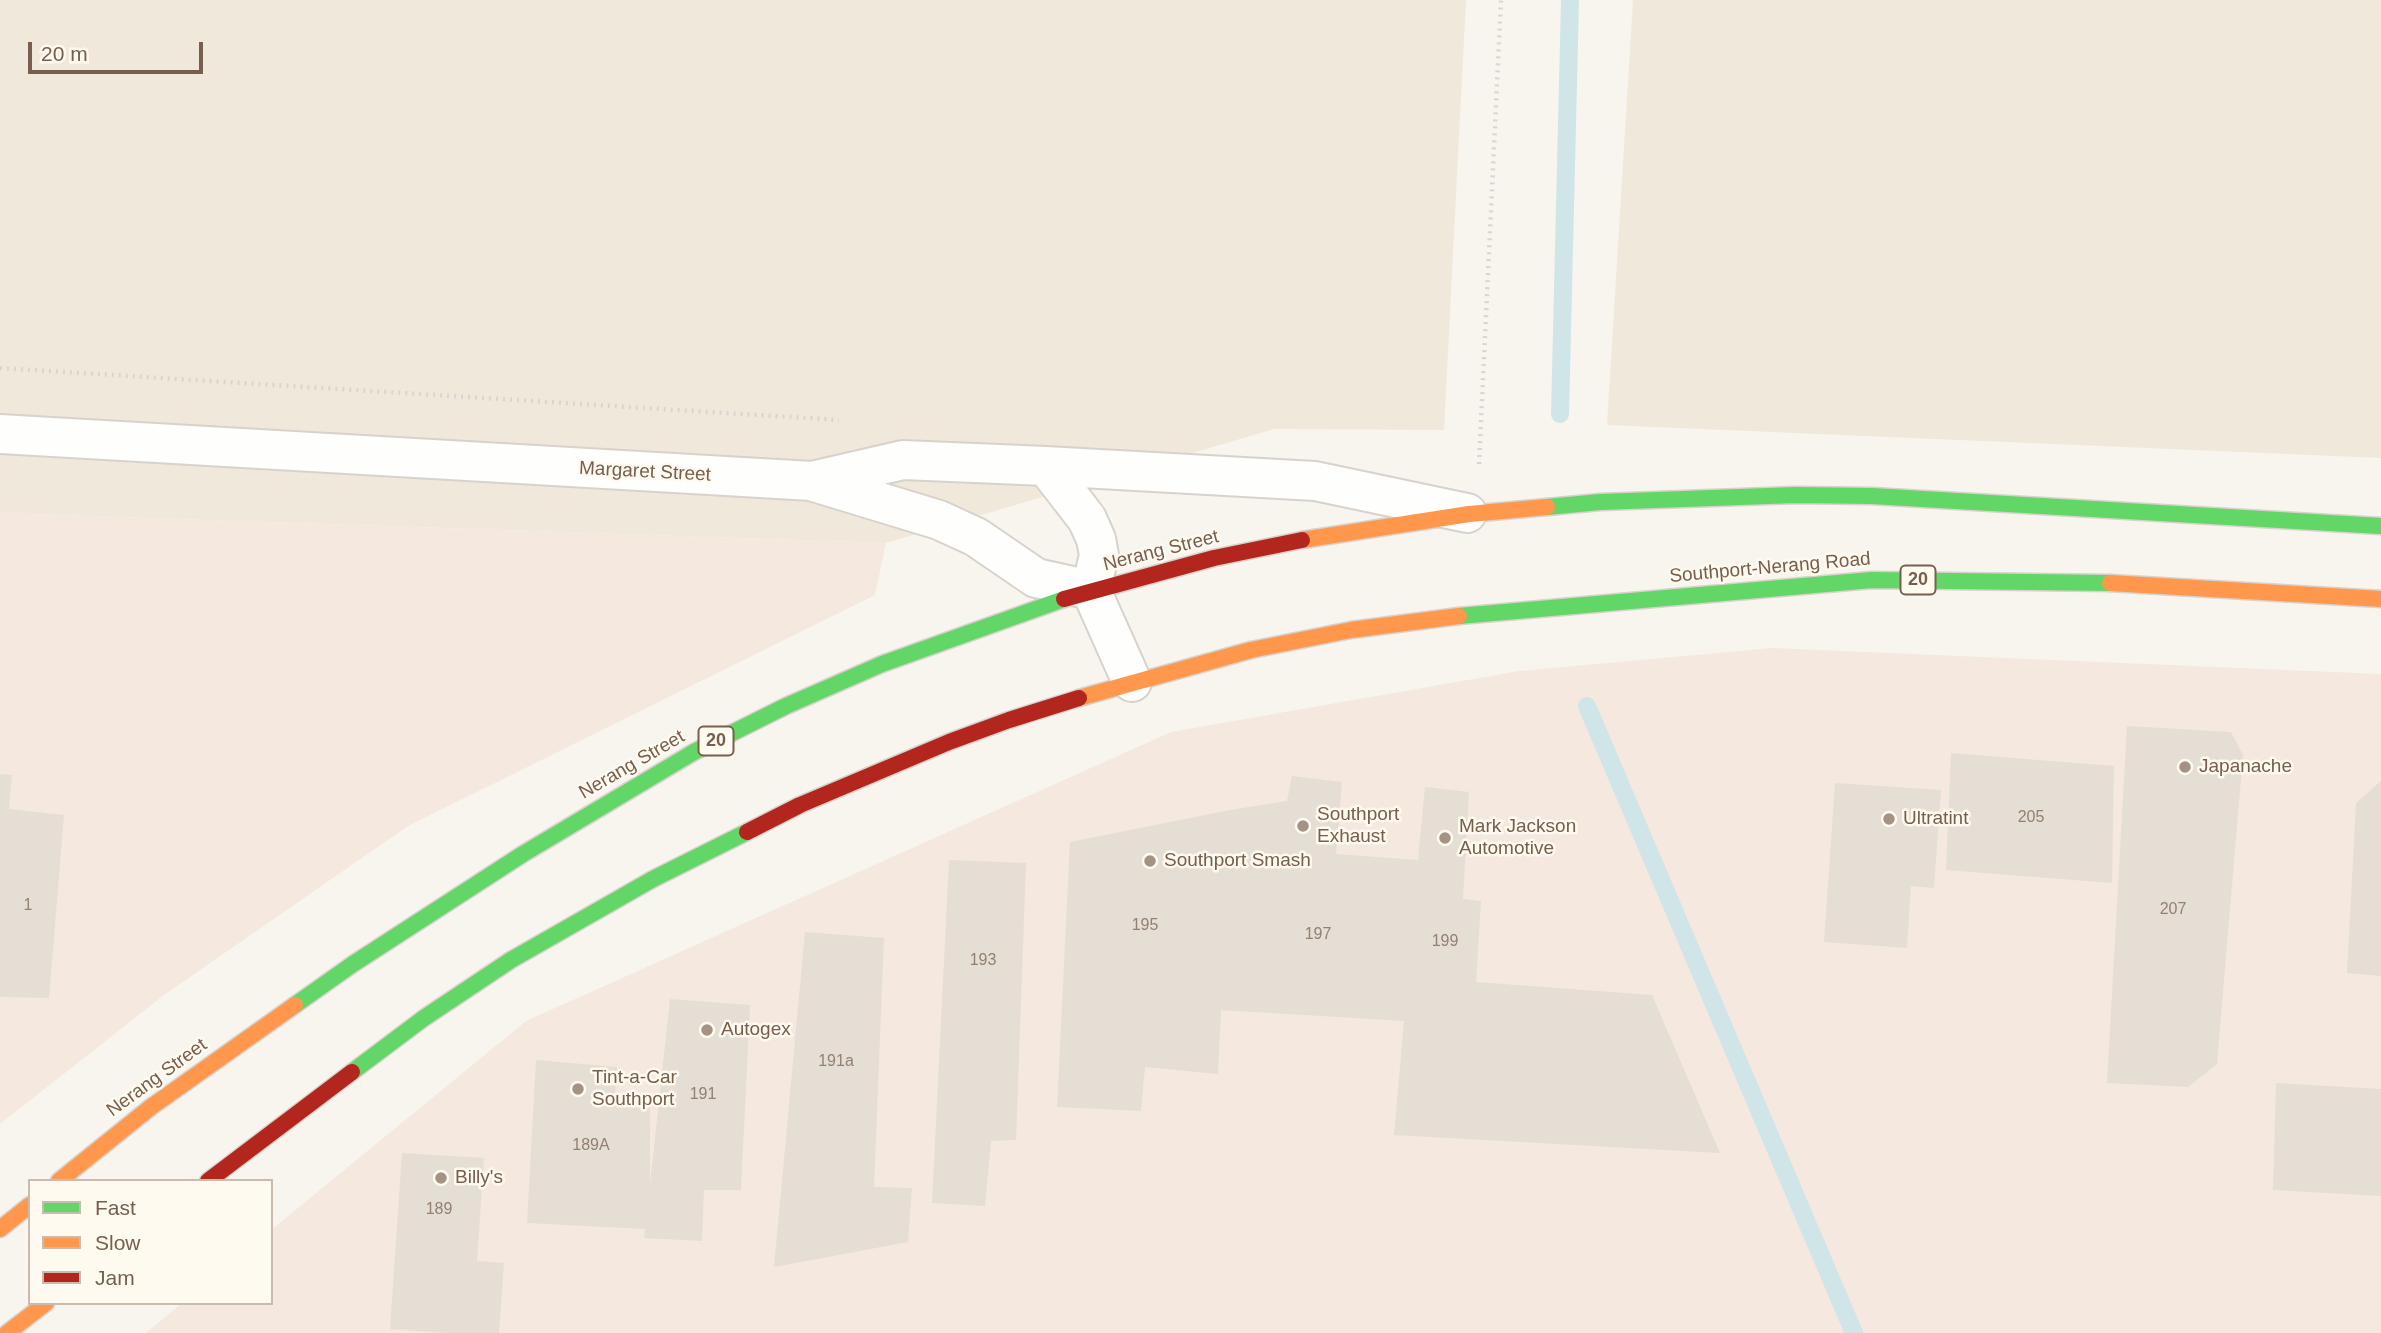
<!DOCTYPE html>
<style>
body{margin:0}
#map{position:relative;width:2381px;height:1333px;overflow:hidden;background:#f8f5ee;font-family:Arial,sans-serif}
canvas{display:block}
.legend{position:absolute;left:28px;top:1179px;width:245px;height:126px;box-sizing:border-box;background:#fffaf0;border:2px solid #c9bcaf;margin:0;padding:9px 12px;list-style:none;font-size:21px;color:#775e4d}
.legend li{display:flex;align-items:center;gap:14px;height:35px}
.legend b{width:35px;border:2px solid #c9bcaf}
.scale{position:absolute;left:28px;top:42px;width:175px;height:32px;box-sizing:border-box;border:4px solid #775e4d;border-top:0;padding-left:9px;font-size:21px;line-height:24px;white-space:nowrap;color:#775e4d;-webkit-text-stroke:5px #fffaf0;paint-order:stroke}
</style>
<div id="map">
<canvas width="2381" height="1333"></canvas>
<ul class="legend">
<li><b style="height:9px;background:#63d668"></b>Fast</li>
<li><b style="height:9px;background:#ff974d"></b>Slow</li>
<li><b style="height:9px;background:#b3261e"></b>Jam</li>
</ul>
<div class="scale">20 m</div>
</div>
<script>
const g = document.querySelector('canvas').getContext('2d');
g.lineJoin = 'round';
function fill(path, color) {
  g.fillStyle = color;
  g.fill(path, 'evenodd');
}
function poly(rows) {
  const path = new Path2D();
  for (const r of rows) {
    path.moveTo(r[0], r[1]);
    for (let i = 2; i < r.length; i += 2) path.lineTo(r[i], r[i + 1]);
  }
  return path;
}
function stroke(path, color, width, dash) {
  g.strokeStyle = color;
  g.lineWidth = width;
  g.lineCap = dash ? 'butt' : 'round';
  g.setLineDash(dash || []);
  g.stroke(path);
}
function drawText(font, color, halo, rows, align = 'center') {
  g.font = font + ' Arial,sans-serif';
  g.lineWidth = 5;
  g.setLineDash([]);
  g.textBaseline = 'middle';
  g.strokeStyle = halo;
  g.fillStyle = color;
  for (const [text, x, y, turn = 0] of rows) {
    g.save();
    g.translate(x, y);
    g.rotate((+turn || 0) * Math.PI / 180);
    g.textAlign = isNaN(turn) ? turn : align;
    if (halo) g.strokeText(text, 0, 0);
    g.fillText(text, 0, 0);
    g.restore();
  }
}
const residential = poly([
 [0,0,1466,0,1444,430,1274,429,886,543,0,513],
 [1633,0,2381,0,2381,458,1607,425]
]);
const commercial = poly([
 [0,513,886,543,875,595,408,826,164,995,0,1124],
 [1772,648,2381,674,2381,1333,146,1333,182,1303,271,1303,271,1230,526,1021,1171,732,1519,671]
]);
const stream = poly([
 [1560,414,1570,0],
 [1587,706,1854,1333]
]);
const building = poly([
 [2127,726,2231,732,2243,755,2217,1064,2188,1087,2107,1083],
 [1951,753,2114,766,2112,883,1946,870],
 [0,774,12,775,9,809,64,815,49,998,0,997],
 [1292,776,1342,782,1336,854,1418,860,1425,787,1469,792,1463,899,1481,901,1476,982,1652,995,1720,1153,1394,1135,1404,1021,1221,1010,1218,1074,1145,1067,1141,1111,1057,1107,1070,842,1230,810,1287,801],
 [2381,781,2381,976,2347,973,2356,803],
 [1835,783,1941,790,1934,888,1911,886,1907,948,1824,942],
 [949,860,1026,863,1016,1140,991,1141,985,1206,932,1203],
 [805,932,884,938,874,1187,912,1188,908,1242,774,1267],
 [670,999,750,1005,741,1190,704,1190,702,1241,644,1238,645,1229,527,1223,536,1060,617,1067,614,1106,650,1107,650,1184],
 [2276,1083,2381,1089,2381,1196,2273,1190],
 [402,1153,484,1158,477,1261,504,1263,499,1333,450,1333,390,1329]
]);
const path = poly([
 [0,368,839,420],
 [1479,464,1501,0]
]);
const street = poly([
 [0,434,812,481,903,460,1046,466,1315,481,1467,513],
 [1046,466,1087,519,1096,539,1099,555,1091,590,1132,682],
 [814,482,939,520,976,537,1036,578,1091,590]
]);
const fast = poly([
 [1547,507,1600,502,1796,495,1872,496,2381,526],
 [1459,616,1872,580,2110,583],
 [295,1005,353,964,523,854,694,752,786,706,882,664,1064,599],
 [352,1072,424,1018,511,960,653,879,747,832]
]);
const slow = poly([
 [1302,540,1469,514,1547,507],
 [2110,583,2381,599],
 [1079,698,1251,650,1351,630,1459,616],
 [59,1181,151,1107,295,1005],
 [0,1229,30,1205],
 [7,1333,46,1303]
]);
const jam = poly([
 [1064,599,1214,558,1302,540],
 [747,832,800,805,949,742,1009,720,1079,698],
 [208,1181,352,1072]
]);
const markers = [
 [2185,767,7,"#a49385"],
 [1889,819,7,"#a49385"],
 [1303,826,7,"#a49385"],
 [1445,838,7,"#a49385"],
 [1150,861,7,"#a49385"],
 [707,1030,7,"#a49385"],
 [578,1089,7,"#a49385"],
 [441,1178,7,"#a49385"]
];
const numberNames = [
 ["205",2031,818],
 ["1",28,906],
 ["207",2173,910],
 ["195",1145,926],
 ["197",1318,935],
 ["199",1445,942],
 ["193",983,961],
 ["191a",836,1062],
 ["191",703,1095],
 ["189A",591,1146],
 ["189",439,1210]
];
const shields = [
 [1918,580,35],
 [716,741,35]
];
const shieldNames = [
 ["20",1918,580],
 ["20",716,741]
];
const streetNames = [
 ["Margaret Street",645,472,3],
 ["Nerang Street",1161,551,-14],
 ["Southport-Nerang Road",1770,568,-5],
 ["Nerang Street",632,765,-30],
 ["Nerang Street",157,1078,-36]
];
const poiNames = [
 ["Japanache",2199,767],
 ["Southport",1317,815],
 ["Exhaust",1317,837],
 ["Ultratint",1903,819],
 ["Mark Jackson",1459,827],
 ["Automotive",1459,849],
 ["Southport Smash",1164,861],
 ["Autogex",721,1030],
 ["Tint-a-Car",592,1078],
 ["Southport",592,1100],
 ["Billy's",455,1178]
];
fill(residential, '#f1e8dc');
fill(commercial, '#f5e8df');
stroke(stream, '#cfe5e8', 18);
fill(building, '#e5ded5');
stroke(street, '#d7d2cc', 42);
stroke(fast, '#d9d1cb', 19);
stroke(slow, '#d9d1cb', 19);
stroke(jam, '#d9d1cb', 19);
stroke(path, '#dad5d0', 4.5, [2, 5]);
stroke(street, '#fefefc', 38);
stroke(fast, '#63d668', 16);
stroke(slow, '#ff974d', 16);
stroke(jam, '#b3261e', 16);
for (const [x, y, r, color] of markers) {
  const dot = new Path2D();
  dot.arc(x, y, r, 0, 2 * Math.PI);
  g.fillStyle = color;
  g.fill(dot);
  stroke(dot, '#fffaf0', 2.5);
}
drawText('16px', '#948071', null, numberNames);
for (const [x, y, w] of shields) {
  const box = new Path2D();
  box.roundRect(x - w / 2, y - 14.5, w, 29, 5);
  g.fillStyle = '#fffaf0';
  g.fill(box);
  stroke(box, '#775e4d', 2);
}
drawText('bold 18px', '#775e4d', null, shieldNames);
drawText('19px', '#775e4d', '#fffaf0', streetNames);
drawText('19px', '#775e4d', '#fffaf0', poiNames, 'left');
</script>
